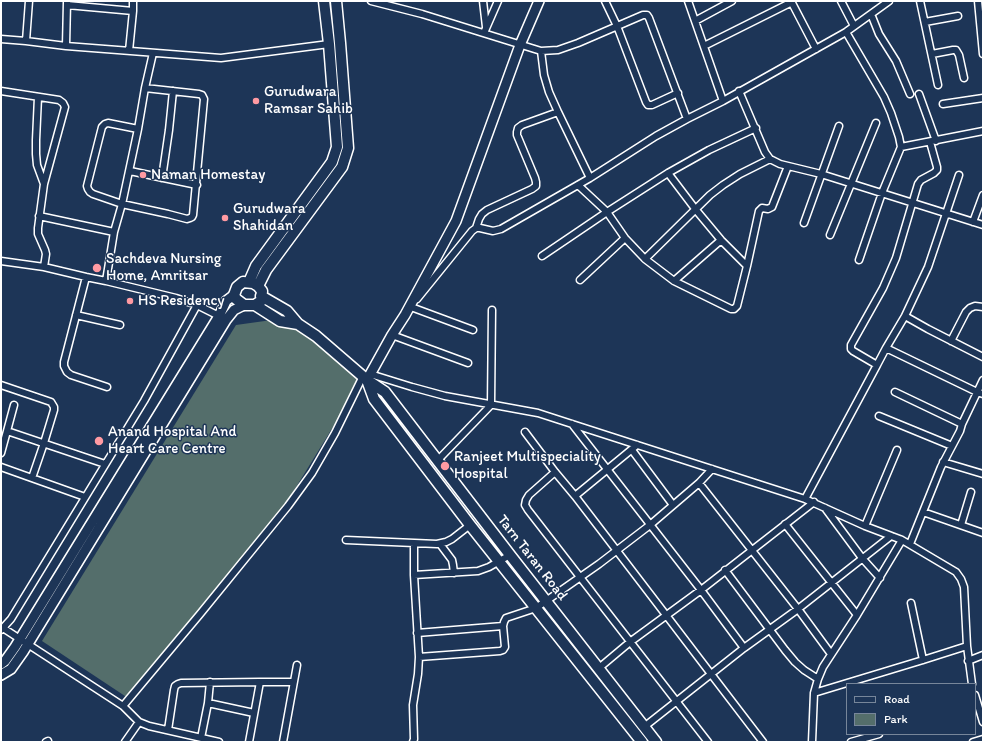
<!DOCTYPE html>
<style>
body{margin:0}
#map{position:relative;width:984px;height:743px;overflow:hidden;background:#1d3557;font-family:Itim,sans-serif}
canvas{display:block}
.frame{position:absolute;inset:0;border:2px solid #fff;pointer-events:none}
.legend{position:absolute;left:846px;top:683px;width:130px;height:52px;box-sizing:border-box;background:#1d3557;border:1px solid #77869a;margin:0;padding:5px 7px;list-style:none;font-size:12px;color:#fff}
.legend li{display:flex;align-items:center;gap:8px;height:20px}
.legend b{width:20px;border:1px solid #77869a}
</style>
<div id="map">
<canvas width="984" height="743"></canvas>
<div class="frame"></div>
<ul class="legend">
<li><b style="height:5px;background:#1d3557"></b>Road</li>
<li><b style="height:11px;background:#546e6b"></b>Park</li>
</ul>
</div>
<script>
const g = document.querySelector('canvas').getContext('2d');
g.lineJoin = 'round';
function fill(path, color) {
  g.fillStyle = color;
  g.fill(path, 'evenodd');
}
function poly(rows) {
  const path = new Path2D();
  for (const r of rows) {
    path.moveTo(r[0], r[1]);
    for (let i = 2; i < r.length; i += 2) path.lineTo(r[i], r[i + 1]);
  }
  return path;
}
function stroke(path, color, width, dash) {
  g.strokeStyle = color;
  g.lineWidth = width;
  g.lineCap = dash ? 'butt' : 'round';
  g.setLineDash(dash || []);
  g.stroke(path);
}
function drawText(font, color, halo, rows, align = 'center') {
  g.font = font + ' Itim,sans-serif';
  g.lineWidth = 3;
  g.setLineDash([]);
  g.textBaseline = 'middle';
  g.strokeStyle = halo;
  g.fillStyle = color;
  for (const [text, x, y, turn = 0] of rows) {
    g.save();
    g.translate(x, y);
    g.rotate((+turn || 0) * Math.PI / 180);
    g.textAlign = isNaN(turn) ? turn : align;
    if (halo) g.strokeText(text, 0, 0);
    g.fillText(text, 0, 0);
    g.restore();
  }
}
const green = poly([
 [279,319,314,335,360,383,282,510,131,700,42,641,236,325]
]);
const minor = poly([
 [371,1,422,14,541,51,558,50,578,43,643,15,647,15,649,18,687,119],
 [483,1,486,27],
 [605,1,617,26,646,102,648,105,652,105,678,93],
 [688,1,695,21],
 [791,1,816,49],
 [841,1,854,26],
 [920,1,938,85],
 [978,1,983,54],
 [67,5,133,11],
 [871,14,879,34,896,61,910,94],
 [925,22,958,16],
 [846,32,884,97,891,113,899,137,901,147,882,193,859,260],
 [484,33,498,1],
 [1,39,26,41,66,46,221,58,329,44],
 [26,41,29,1],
 [66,46,67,2],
 [704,46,792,2],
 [129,51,133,11,133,1],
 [541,51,544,75,549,92,558,112,590,178],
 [932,54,953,50,956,50,959,55,964,78],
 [1,91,59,100,63,103,65,107,44,184,38,228,38,234,45,250,46,254,44,267],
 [739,91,765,152,770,159,780,164,821,174,983,225],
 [919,94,936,141],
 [38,97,36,140,36,154,37,165,44,184],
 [723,101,695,21,732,1],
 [943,104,983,98],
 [138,129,108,123,105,124,102,127,87,186,88,189,90,192,93,194,122,204,168,214,187,219,190,218,192,217,193,215,204,99,202,95,199,94,145,88],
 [901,147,983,131],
 [130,171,197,185],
 [162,178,169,130,173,91],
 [578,185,607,212,625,238,645,259,710,195,723,185,740,174,770,159],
 [39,216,114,232],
 [973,222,983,195],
 [804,223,839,126],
 [476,228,479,219,482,214,487,210,532,189,536,186,536,182,535,178,517,135,517,132,518,128,522,125,558,112],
 [830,235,876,123],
 [542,256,607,212,668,173,709,150,756,128],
 [645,259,674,281,731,309,734,309,737,306,747,266,721,240,696,210,668,173],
 [1,261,44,267,86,277,106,281,176,298,197,305,219,316],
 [747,266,759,211,762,208,768,209,772,207,788,166],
 [86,277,64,362,64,366,67,372,71,375,107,387],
 [580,280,625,238],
 [106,281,114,232,122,204,138,129,145,88,153,53],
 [674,281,721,240],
 [417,299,472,231,476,228,480,228,493,231,501,229,590,178,656,136,687,119,723,101,846,32,889,1],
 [411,307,473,330],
 [76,315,120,325],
 [905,316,928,329,983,357],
 [392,335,468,363],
 [951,341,966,312,970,308,975,306,983,307],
 [886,348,977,392,983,394],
 [877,365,886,348,905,316,928,267,959,175],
 [370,374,412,387,445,396,538,413,572,424,805,499,865,526,902,540,956,572,961,579,964,587,967,646,972,684],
 [1,385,51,402,54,407,54,410,44,443,32,478],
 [895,392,962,424],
 [879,416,952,446],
 [572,424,701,590,744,648],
 [7,431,14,405],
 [525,432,555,472,575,496,666,615,711,674,763,742],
 [632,450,673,505],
 [1,453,7,431,105,464],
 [438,460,491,405,492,310],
 [943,462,983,474],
 [1,467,85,497],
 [555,472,529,495,526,500,525,505,528,510,708,742],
 [699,483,798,609,831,654],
 [575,496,637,445],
 [805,499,877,365,853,351,851,349,851,345,883,288,896,258,918,184,921,180,934,173,937,170,937,167,930,142],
 [825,508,862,558,880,578],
 [923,512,983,533],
 [785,524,857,615],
 [961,525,971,492],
 [865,526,897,450],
 [346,540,437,544,446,542,452,539,470,525],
 [414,544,414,575],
 [440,544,452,560,453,565,454,573],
 [910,544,941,467,960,431,962,424,983,380],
 [725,570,785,650,795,662,804,670,818,679],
 [911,603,923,660],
 [3,628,123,706,139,722],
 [1,630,11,619,144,401,197,305],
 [417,633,503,626,504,622,506,618,536,608,599,564,650,525,699,483,712,469],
 [419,657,500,651,503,650,505,647,503,626],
 [968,661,983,655],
 [599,668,630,642,701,590,814,502],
 [260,682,293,682],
 [814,693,923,660,967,646],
 [975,695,983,722],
 [208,703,254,713],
 [123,706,200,614,288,506,312,473,335,433,363,376],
 [644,727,744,648,798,609,891,536],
 [168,730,174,690,175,686,178,684,181,683,260,682,249,742],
 [201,738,208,703,210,682],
 [46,742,48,741],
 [125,742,139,722,149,726,219,742],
 [283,742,297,665],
 [413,742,414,739,413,705,418,674,419,657,414,575,478,571,489,567,510,555],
 [812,742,814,693,818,679,823,667,857,615,902,540],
 [851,742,879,734],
 [973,742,983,739]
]);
const secondary = poly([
 [367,380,392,335,405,315,456,221,520,45,539,1],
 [1,664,5,661,15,647,219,316,226,301,234,295],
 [1,675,11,669,23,652,226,320,234,310,244,305]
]);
const primary = poly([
 [249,282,256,266,332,162,337,147,329,44,324,1],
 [258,286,266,270,342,167,348,148,340,43,336,1],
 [261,296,287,311,298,324,316,336,367,380,385,392,510,555,656,742],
 [255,305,261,301,262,291,258,286,253,283,243,282,237,287,234,295,236,299,244,305,255,305,280,321,298,324],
 [367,380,374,399,470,525,642,742]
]);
const markers = [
 [256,101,4,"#ff9aa2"],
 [143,175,4,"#ff9aa2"],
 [225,218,4,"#ff9aa2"],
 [97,268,5,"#ff9aa2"],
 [130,301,4,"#ff9aa2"],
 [99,441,5,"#ff9aa2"],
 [445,466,5,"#ff9aa2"]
];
const poiNames = [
 ["Gurudwara",264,92],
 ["Ramsar Sahib",264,109],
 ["Naman Homestay",151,175],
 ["Gurudwara",233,209],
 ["Shahidan",233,226],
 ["Sachdeva Nursing",106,259],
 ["Home, Amritsar",106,276],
 ["HS Residency",138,301],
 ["Anand Hospital And",108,432],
 ["Heart Care Centre",108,449],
 ["Ranjeet Multispeciality",454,457],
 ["Hospital",454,474]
];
const streetNames = [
 ["Tarn Taran Road",532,558,52]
];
fill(green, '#546e6b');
stroke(minor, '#fff', 9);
stroke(secondary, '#fff', 12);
stroke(primary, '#fff', 13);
stroke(minor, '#1d3557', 6);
stroke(secondary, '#1d3557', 9);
stroke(primary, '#1d3557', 10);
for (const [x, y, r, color] of markers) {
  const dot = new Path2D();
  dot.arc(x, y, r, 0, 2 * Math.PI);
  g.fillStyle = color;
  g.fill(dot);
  stroke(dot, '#1d3557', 1.5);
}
drawText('15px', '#fff', '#1d3557', poiNames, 'left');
drawText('15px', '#fff', '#1d3557', streetNames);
</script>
